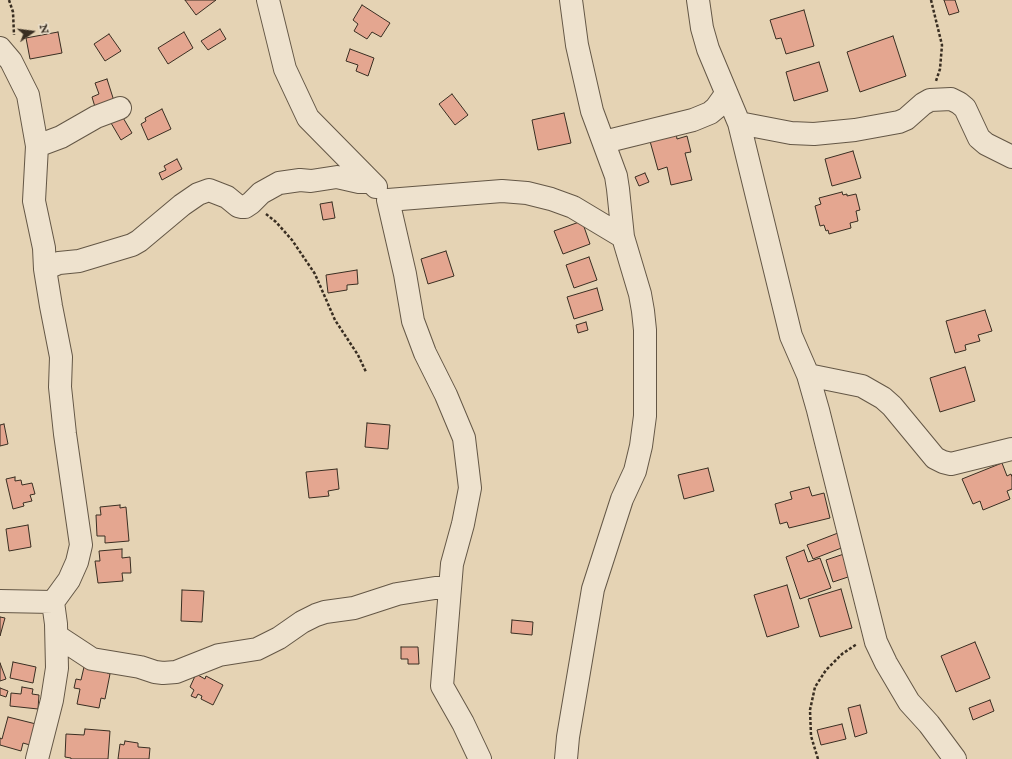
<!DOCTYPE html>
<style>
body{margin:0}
#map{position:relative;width:1012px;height:759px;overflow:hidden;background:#e5d3b4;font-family:"IM FELL English",serif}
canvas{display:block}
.north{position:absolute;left:12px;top:12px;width:40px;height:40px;-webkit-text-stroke:3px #eee2ce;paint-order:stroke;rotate:76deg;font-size:11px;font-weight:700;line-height:16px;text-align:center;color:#392e22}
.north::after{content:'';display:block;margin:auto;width:14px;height:18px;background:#392e22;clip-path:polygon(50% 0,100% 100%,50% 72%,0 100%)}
</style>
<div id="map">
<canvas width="1012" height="759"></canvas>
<div class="north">N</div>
</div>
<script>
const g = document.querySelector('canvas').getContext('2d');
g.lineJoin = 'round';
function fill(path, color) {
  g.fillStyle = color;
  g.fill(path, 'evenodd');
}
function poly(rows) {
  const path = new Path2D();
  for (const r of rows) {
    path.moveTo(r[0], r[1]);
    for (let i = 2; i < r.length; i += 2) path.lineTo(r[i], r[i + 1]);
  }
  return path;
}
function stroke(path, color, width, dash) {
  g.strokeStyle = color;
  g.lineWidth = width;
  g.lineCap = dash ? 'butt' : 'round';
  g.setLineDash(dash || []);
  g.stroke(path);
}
const building = poly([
 [185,0,216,0,196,15,185,0],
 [944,0,955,0,959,12,949,15,944,0],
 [362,5,390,23,381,37,372,32,367,39,354,31,358,24,353,20,362,5],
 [804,10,814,46,786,54,781,38,776,39,770,20,804,10],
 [220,29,226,39,208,50,201,41,220,29],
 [58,32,62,53,30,59,26,38,58,32],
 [184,32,193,48,168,64,158,48,184,32],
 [109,34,121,51,105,61,94,44,109,34],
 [893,36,906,76,860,92,847,52,893,36],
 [350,49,374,58,368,76,356,71,358,65,346,61,350,49],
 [819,62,828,91,794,101,786,72,819,62],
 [107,79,114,101,95,107,92,97,99,94,95,83,107,79],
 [452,94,468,115,455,125,439,104,452,94],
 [162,109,171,129,148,140,141,124,146,121,145,118,162,109],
 [564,113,571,143,538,150,532,120,564,113],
 [122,116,132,133,121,140,111,123,122,116],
 [675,127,677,139,687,136,691,152,685,153,692,180,671,185,667,167,658,170,648,134,675,127],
 [853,151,861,178,832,186,825,159,853,151],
 [177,159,182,169,162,180,159,173,166,170,164,166,177,159],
 [645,173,649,182,639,186,635,177,645,173],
 [842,192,843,195,847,194,847,196,856,194,860,210,856,211,858,221,850,223,851,228,829,234,828,230,826,231,824,225,820,226,815,206,821,204,819,198,842,192],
 [332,202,335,218,323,220,320,204,332,202],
 [582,221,590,244,563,254,554,231,582,221],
 [446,251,454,276,428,284,421,259,446,251],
 [589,257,597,280,574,288,566,265,589,257],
 [357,270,358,284,347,285,347,290,328,293,326,275,357,270],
 [597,288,603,310,574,319,567,297,597,288],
 [985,310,992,331,978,335,980,341,965,345,966,350,955,353,946,321,985,310],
 [586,322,588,330,578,333,576,325,586,322],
 [965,367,975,401,940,412,930,378,965,367],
 [367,423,390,425,388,449,365,447,367,423],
 [4,424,8,444,0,446,0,425,4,424],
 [1002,463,1007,476,1011,474,1012,477,1012,489,1007,491,1010,499,983,510,980,501,973,504,962,479,1002,463],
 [708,468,714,491,684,499,678,475,708,468],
 [337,469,339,489,328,491,329,496,309,498,306,472,337,469],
 [15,477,15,481,21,480,22,485,32,483,35,494,30,495,32,501,23,503,24,506,13,509,6,479,15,477],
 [809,487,812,496,824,493,830,518,789,528,787,522,780,524,775,504,792,499,790,492,809,487],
 [120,505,120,508,126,507,129,541,105,543,105,536,97,536,96,515,101,515,100,507,120,505],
 [28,525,31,547,9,551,6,529,28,525],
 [838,533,844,547,813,559,807,545,838,533],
 [122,549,122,558,130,557,131,573,122,573,123,581,98,583,95,561,100,561,99,551,122,549],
 [804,550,808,562,820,558,831,588,800,599,786,557,804,550],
 [844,554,851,576,833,582,826,560,844,554],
 [787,585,799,627,767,637,754,595,787,585],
 [841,589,852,628,820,637,808,599,841,589],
 [182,590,204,591,202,622,181,621,182,590],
 [0,617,5,618,0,636,0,617],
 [512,620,533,622,532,635,511,633,512,620],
 [975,642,990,678,956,692,941,656,975,642],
 [401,647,418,647,419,664,408,664,408,659,401,659,401,647],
 [13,662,36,667,33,683,10,678,13,662],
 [0,663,6,679,0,681,0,663],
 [109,666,107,673,110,674,105,699,101,698,99,708,77,704,80,689,74,688,76,679,81,680,84,667,91,669,109,666],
 [196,674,205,679,206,676,223,685,213,705,201,699,202,696,198,694,196,698,191,696,194,690,190,687,196,674],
 [22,687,33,689,32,694,39,695,38,709,10,706,11,693,21,694,22,687],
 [0,688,8,691,6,697,0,695,0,688],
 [990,700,994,711,973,720,969,708,990,700],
 [860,705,867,733,855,737,848,708,860,705],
 [8,717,36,724,30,745,23,743,21,751,0,745,0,738,2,739,8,717],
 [842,724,846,739,821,745,817,730,842,724],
 [85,729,110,731,108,759,71,759,71,758,65,757,66,734,84,735,85,729],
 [125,741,138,743,138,747,150,748,149,759,118,759,120,744,124,745,125,741]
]);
const path = poly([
 [9,0,13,12,14,35],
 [931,0,942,45,940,69,936,81],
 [266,214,276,222,292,240,315,274,335,320,358,355,366,372],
 [818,759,811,736,810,710,815,687,826,670,842,654,857,644]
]);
const minor = poly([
 [268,0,285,69,308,118,376,187],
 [571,0,577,45,592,111,616,176,618,189,623,237],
 [698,0,702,28,708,49,739,123,791,336,808,375,818,410,876,642,886,663,909,702,929,724,955,759],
 [0,48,11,61,28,95,37,146,34,201,44,248,45,269,51,306,61,357,60,387,65,434,81,545,77,562,69,580,53,602,0,601],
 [739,123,791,133,814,134,855,130,899,122,906,119,923,104,930,100,951,99,959,103,965,108,979,138,986,144,1012,157],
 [604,142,693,120,710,113,716,108,726,94],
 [37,146,61,137,96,117,120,108],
 [45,269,59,263,79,261,132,245,139,241,182,205,198,194,209,190,227,197,238,206,242,207,245,207,251,203,261,193,279,183,300,180,311,181,337,177,359,182,370,182],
 [808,375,862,386,883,398,892,406,935,458,943,462,951,464,1012,449],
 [57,636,92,659,140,667,155,672,163,673,176,672,219,655,257,649,279,638,302,622,316,615,325,612,354,608,397,594,435,588,450,588],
 [37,759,52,700,57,668,56,624,53,602],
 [480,759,463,723,442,686,452,564,463,524,470,488,464,438,446,395,425,353,413,321,405,274,388,200,502,191,527,193,551,199,573,207,623,237,640,294,643,311,645,330,645,416,641,446,635,471,622,499,593,589,568,737,566,759]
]);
fill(building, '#e4a690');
stroke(building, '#392e22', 1);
stroke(minor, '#645746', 24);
stroke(path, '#392e22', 2.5, [3, 2]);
stroke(minor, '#eee2ce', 22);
</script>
